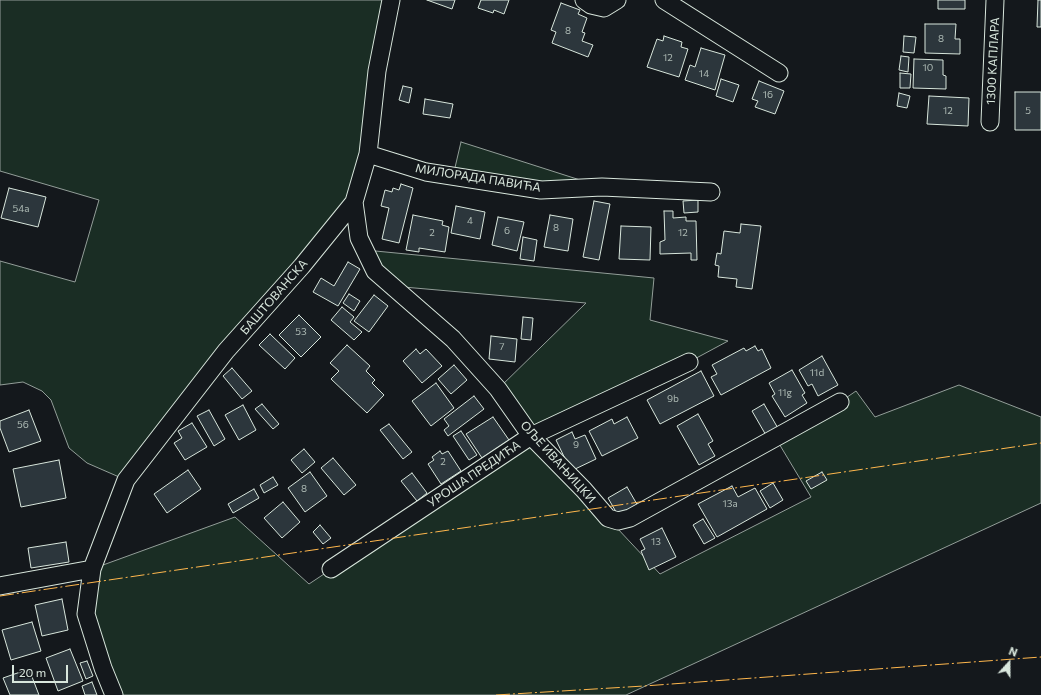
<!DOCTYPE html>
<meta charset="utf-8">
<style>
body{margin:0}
#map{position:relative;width:1041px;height:695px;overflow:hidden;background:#14181c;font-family:Commissioner,sans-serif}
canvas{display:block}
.north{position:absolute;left:989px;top:643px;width:40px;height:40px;-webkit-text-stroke:3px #14181c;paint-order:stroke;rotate:21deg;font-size:11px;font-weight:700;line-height:16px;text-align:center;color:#d8e6dc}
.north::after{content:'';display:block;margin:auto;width:14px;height:18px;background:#d8e6dc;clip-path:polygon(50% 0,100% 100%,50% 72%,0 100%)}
.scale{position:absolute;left:12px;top:665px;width:56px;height:18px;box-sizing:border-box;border:2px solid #d8e6dc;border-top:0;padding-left:5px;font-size:12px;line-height:14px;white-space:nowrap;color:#d8e6dc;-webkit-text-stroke:3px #14181c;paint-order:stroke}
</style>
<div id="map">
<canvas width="1041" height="695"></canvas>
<div class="north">N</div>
<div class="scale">20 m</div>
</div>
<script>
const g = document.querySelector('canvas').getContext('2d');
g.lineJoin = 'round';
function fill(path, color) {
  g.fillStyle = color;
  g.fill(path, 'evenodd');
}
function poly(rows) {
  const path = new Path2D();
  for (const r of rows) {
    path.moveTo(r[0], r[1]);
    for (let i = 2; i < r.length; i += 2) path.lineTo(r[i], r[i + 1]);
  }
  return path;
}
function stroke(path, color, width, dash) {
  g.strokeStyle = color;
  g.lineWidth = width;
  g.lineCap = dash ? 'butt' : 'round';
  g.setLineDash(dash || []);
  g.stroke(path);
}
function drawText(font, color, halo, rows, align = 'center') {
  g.font = font + ' Commissioner,sans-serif';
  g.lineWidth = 3;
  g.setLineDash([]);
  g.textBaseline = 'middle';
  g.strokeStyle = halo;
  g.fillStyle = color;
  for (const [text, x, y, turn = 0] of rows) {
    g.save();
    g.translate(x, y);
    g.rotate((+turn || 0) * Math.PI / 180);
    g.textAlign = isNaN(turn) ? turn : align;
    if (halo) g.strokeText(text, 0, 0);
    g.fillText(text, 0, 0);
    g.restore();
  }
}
const green = poly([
 [0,0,391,0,354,202,126,480,87,463,69,448,51,400,42,391,23,382,0,385,0,261,75,282,99,200,0,171,0,0],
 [461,142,527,163,602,187,453,176,461,142],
 [365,250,654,278,650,320,728,341,689,362,531,436,660,574,811,497,775,437,840,402,856,391,875,417,959,385,1041,417,1041,503,626,695,114,695,86,614,92,569,235,517,309,584,531,436,498,389,586,303,392,286,365,250]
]);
const building = poly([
 [427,0,455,0,452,9,427,0],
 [481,0,509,0,504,14,494,10,493,13,478,8,481,0],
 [938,0,965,0,965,9,938,9,938,0],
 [1038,0,1041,0,1041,27,1037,27,1038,0],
 [561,3,580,10,578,14,587,18,582,32,585,33,582,41,593,45,588,57,552,43,556,32,551,30,561,3],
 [925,24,956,24,955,39,960,39,960,54,925,53,925,24],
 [664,36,682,42,681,47,688,49,679,77,647,67,657,39,663,41,664,36],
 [904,36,916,37,914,53,903,52,904,36],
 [701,48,725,55,715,90,685,80,690,65,695,67,701,48],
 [901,56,909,57,908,72,899,70,901,56],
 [914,59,943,60,943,75,946,76,946,89,913,88,914,59],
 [900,73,911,74,910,88,900,88,900,73],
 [721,79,739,85,733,102,716,96,721,79],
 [759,81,784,91,775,114,755,107,758,101,752,99,759,81],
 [403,86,412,88,409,103,399,100,403,86],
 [1015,92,1041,92,1041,130,1015,130,1015,92],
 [899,93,910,96,907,108,897,106,899,93],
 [929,96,969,98,968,126,927,124,929,96],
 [425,99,453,104,450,118,423,114,425,99],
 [401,184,413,188,399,243,382,239,389,208,381,206,385,190,392,192,393,188,399,190,401,184],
 [9,188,46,197,38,227,1,218,9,188],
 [698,200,698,212,684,213,683,201,698,200],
 [594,201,610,204,599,260,583,257,594,201],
 [456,206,485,212,480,239,451,233,456,206],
 [664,211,673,211,673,218,686,217,686,221,696,221,697,260,691,260,691,253,660,254,660,242,665,240,664,211],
 [413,215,443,221,442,225,449,227,445,252,419,248,419,252,406,250,413,215],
 [550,215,573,219,568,251,544,247,550,215],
 [498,217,524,222,517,251,492,245,498,217],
 [741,224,761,226,752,289,736,287,737,279,718,277,719,266,715,265,717,253,721,254,724,231,740,233,741,224],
 [621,226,651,227,650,260,619,259,621,226],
 [523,237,537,240,534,261,520,259,523,237],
 [348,262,360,269,338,306,313,292,321,278,334,286,348,262],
 [349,294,360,301,354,311,343,303,349,294],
 [374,295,388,306,369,332,354,321,374,295],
 [342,307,354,317,350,322,362,332,354,340,331,320,342,307],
 [299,315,321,337,301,357,279,335,299,315],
 [523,317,533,318,531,340,521,339,523,317],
 [270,334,295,358,285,369,259,345,270,334],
 [491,336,517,339,515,362,489,359,491,336],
 [347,345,370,366,366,371,375,380,372,383,384,395,367,413,331,379,339,371,330,363,347,345],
 [755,346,758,351,762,349,771,368,721,395,711,377,717,374,712,365,744,348,746,351,755,346],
 [416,349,420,354,426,349,442,366,422,383,403,361,416,349],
 [822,356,838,385,818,396,812,384,808,386,799,370,822,356],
 [454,365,467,380,451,394,438,379,454,365],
 [232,368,252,391,242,399,223,376,232,368],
 [792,370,805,393,802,395,807,403,785,417,772,396,775,394,769,383,792,370],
 [701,371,714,396,660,424,647,400,701,371],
 [436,383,454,408,431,426,412,401,436,383],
 [474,396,484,409,448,436,444,430,449,426,444,419,474,396],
 [262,404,279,424,273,429,255,409,262,404],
 [764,404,779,430,767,437,752,411,764,404],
 [243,405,256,430,239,440,225,415,243,405],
 [29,410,41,441,9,452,0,428,0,421,29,410],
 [209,410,225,439,214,446,197,416,209,410],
 [698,414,713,441,708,444,715,456,699,465,677,426,698,414],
 [493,417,509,440,482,458,466,434,493,417],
 [627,417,638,438,602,456,589,431,612,419,614,424,627,417],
 [192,423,207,447,185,460,174,443,182,438,178,431,192,423],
 [389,424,412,452,403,459,380,430,389,424],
 [461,431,477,455,469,460,453,436,461,431],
 [572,432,575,439,585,435,596,459,571,471,556,440,572,432],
 [304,449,315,462,302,473,291,460,304,449],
 [440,451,442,454,448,451,461,471,441,484,428,464,434,460,432,457,440,451],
 [333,458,356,485,344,495,321,468,333,458],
 [59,460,66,498,21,507,13,469,59,460],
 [188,470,201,489,167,513,154,494,188,470],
 [310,472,327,496,305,512,288,488,310,472],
 [822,472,827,480,811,489,806,481,822,472],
 [412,473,427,493,417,501,401,481,412,473],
 [273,477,278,485,264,493,260,485,273,477],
 [773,483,783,500,770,508,760,491,773,483],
 [732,486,738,497,755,488,767,509,717,537,698,504,732,486],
 [627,487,638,506,619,517,608,498,627,487],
 [254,489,259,498,233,513,228,504,254,489],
 [283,502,300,522,282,538,264,518,283,502],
 [703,519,715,538,704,544,693,525,703,519],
 [320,525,331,538,323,544,313,532,320,525],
 [662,528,676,557,649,570,641,551,645,549,640,539,662,528],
 [66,542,69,562,31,568,28,548,66,542],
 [62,599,68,630,42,636,35,605,62,599],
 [32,622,41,651,11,660,2,630,32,622],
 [70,649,83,681,58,691,46,658,70,649],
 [87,661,93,676,86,679,80,663,87,661],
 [29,669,39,695,10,695,3,678,29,669],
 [92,682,97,695,85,695,82,686,92,682]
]);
const street = poly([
 [584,0,591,5,604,8,617,0],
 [664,0,779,73],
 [990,122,995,0],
 [368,154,426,172,541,190,602,187,711,192],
 [354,202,359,238,375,271,453,339,498,389,531,436,584,490,608,518,618,521,630,518,840,402],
 [331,569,531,436,689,362],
 [0,586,92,569],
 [114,695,103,668,86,614,92,569,126,480,226,351,302,266,354,202,368,154,377,71,391,0]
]);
const power = poly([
 [0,596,1041,443],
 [496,695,644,686,1041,657]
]);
const numberNames = [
 ["8",568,31],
 ["8",941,39],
 ["12",668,58],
 ["10",928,68],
 ["14",704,74],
 ["16",768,95],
 ["12",948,111],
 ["5",1028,111],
 ["54a",21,209],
 ["4",470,221],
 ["8",556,228],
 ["6",507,231],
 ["2",432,233],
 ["12",683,233],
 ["53",301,332],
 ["7",502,347],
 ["11d",817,373],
 ["11g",785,393],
 ["9b",673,399],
 ["56",23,425],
 ["9",576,445],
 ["2",443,462],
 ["8",304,489],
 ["13a",730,504],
 ["13",656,542]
];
const streetNames = [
 ["1300 КАПЛАРА",993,61,-87],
 ["МИЛОРАДА ПАВИЋА",478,178,9],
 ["БАШТОВАНСКА",274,297,-49],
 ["ОЉЕ ИВАЊИЦКИ",558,462,48],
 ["УРОША ПРЕДИЋА",474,474,-34]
];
fill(green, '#1a2d24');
stroke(green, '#939e99', 1);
fill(building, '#2c363c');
stroke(building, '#d8e6dc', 1);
stroke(street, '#d8e6dc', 19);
stroke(street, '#14181c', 17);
stroke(power, '#ffb74d', 1, [14, 3, 2, 3]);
drawText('10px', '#adbab4', null, numberNames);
drawText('12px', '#d8e6dc', '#14181c', streetNames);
</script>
